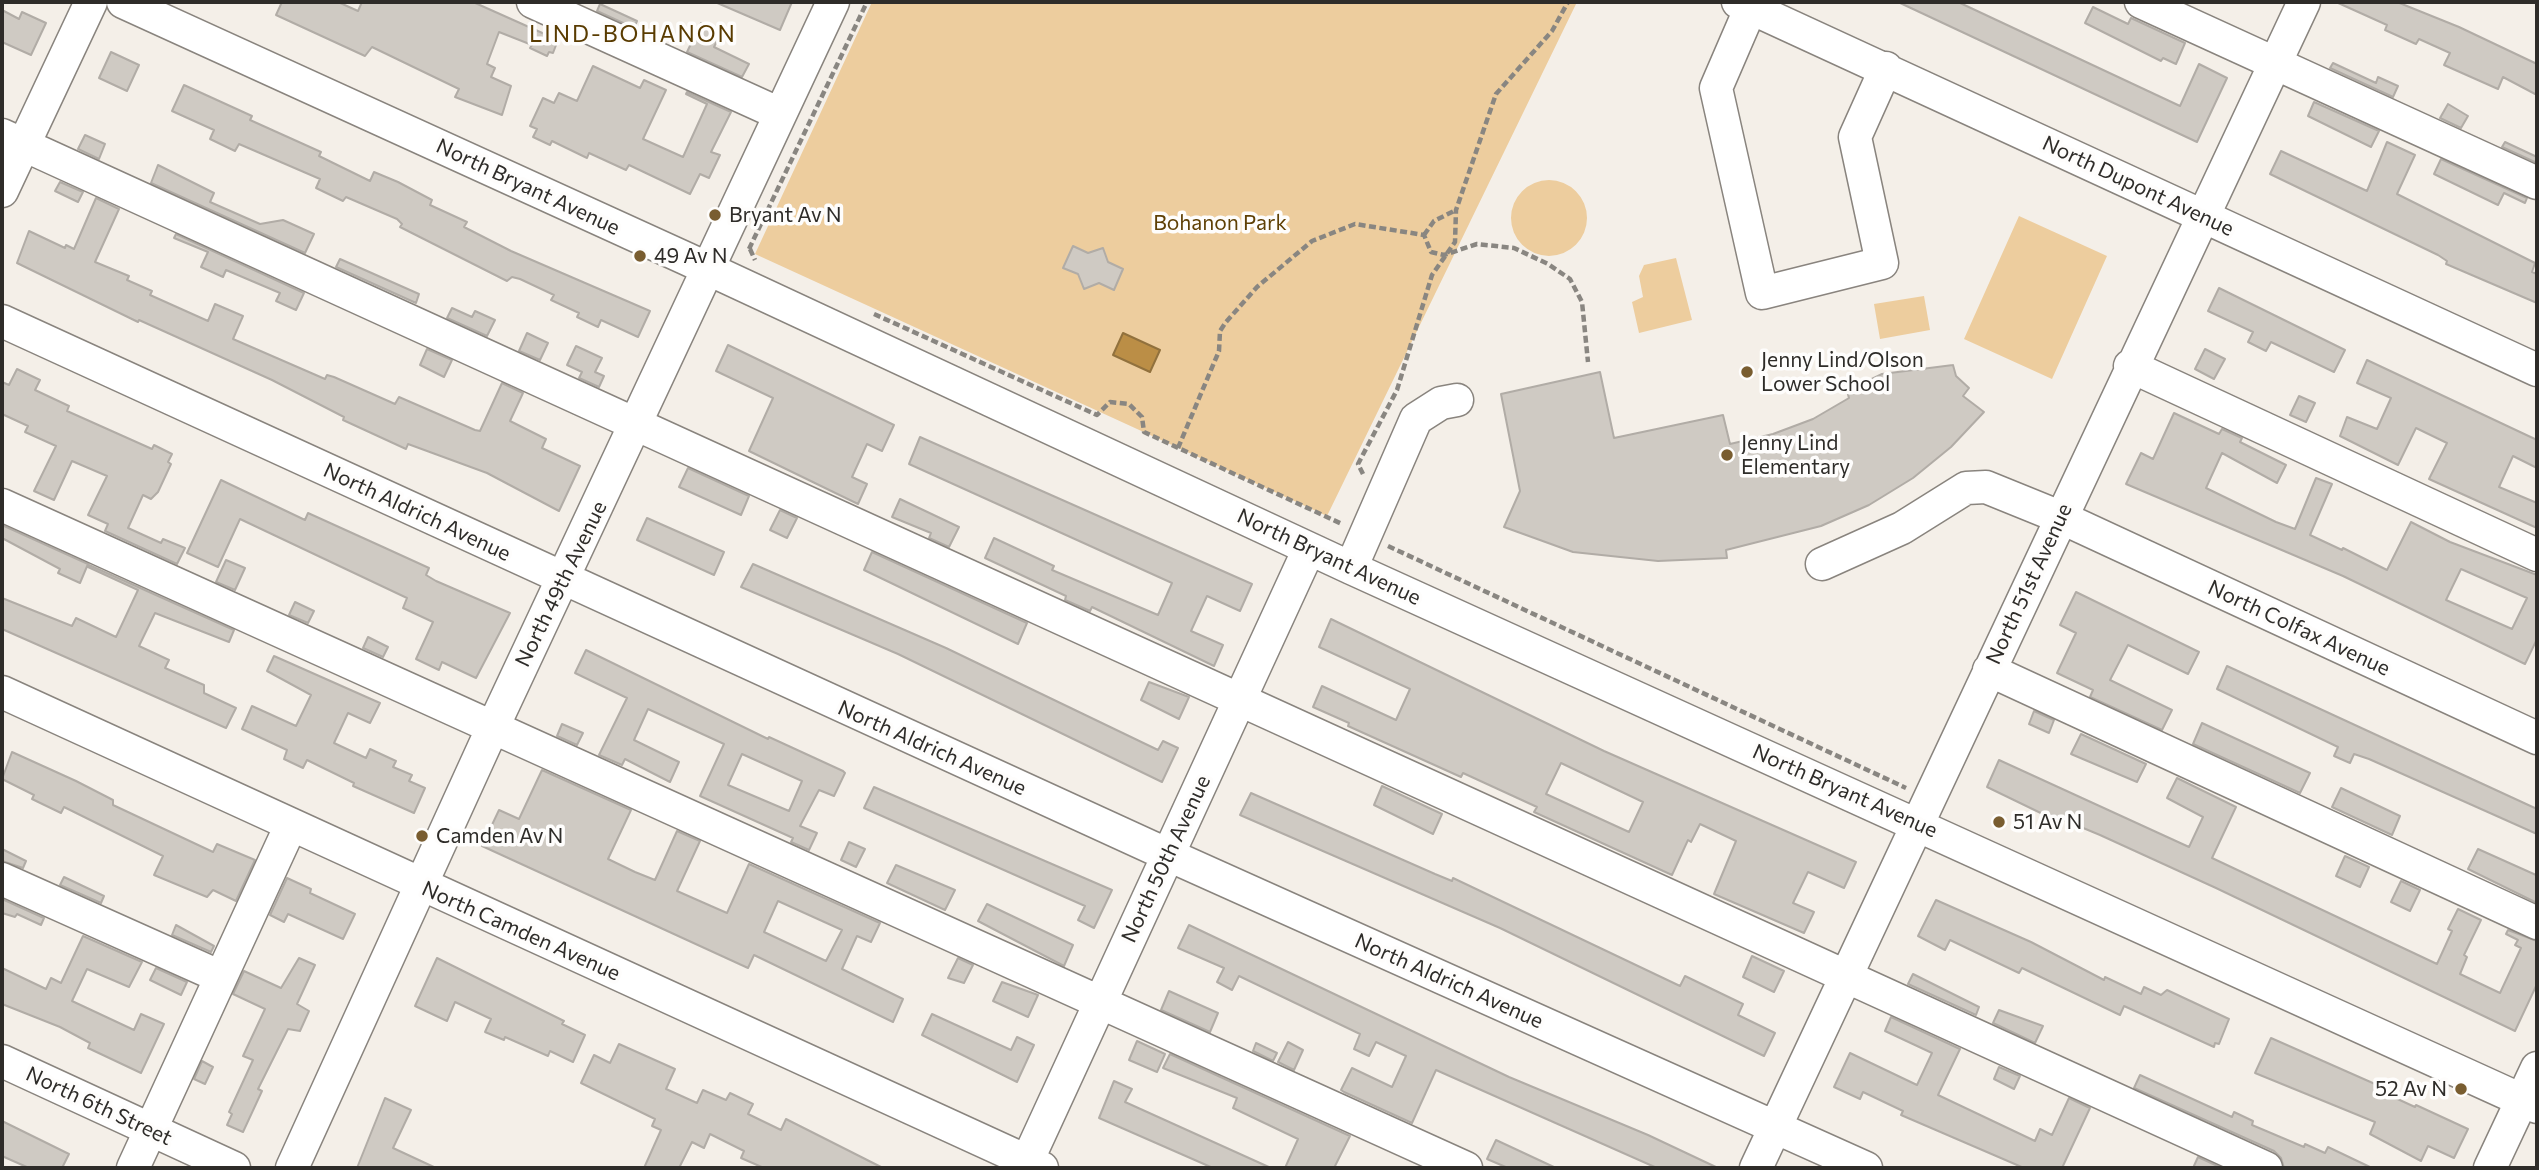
<!DOCTYPE html>
<style>
body{margin:0}
#map{position:relative;width:2539px;height:1170px;overflow:hidden;background:#f4efe8;font-family:Commissioner,sans-serif}
canvas{display:block}
.frame{position:absolute;inset:0;border:4px solid #2e2c29;pointer-events:none}
</style>
<div id="map">
<canvas width="2539" height="1170"></canvas>
<div class="frame"></div>
</div>
<script>
const g = document.querySelector('canvas').getContext('2d');
g.lineJoin = 'round';
function fill(path, color) {
  g.fillStyle = color;
  g.fill(path, 'evenodd');
}
function poly(rows) {
  const path = new Path2D();
  for (const r of rows) {
    if (r.length === 3) {
      path.moveTo(r[0] + r[2], r[1]);
      path.arc(r[0], r[1], r[2], 0, 2 * Math.PI);
      continue;
    }
    path.moveTo(r[0], r[1]);
    for (let i = 2; i < r.length; i += 2) path.lineTo(r[i], r[i + 1]);
  }
  return path;
}
function stroke(path, color, width, dash) {
  g.strokeStyle = color;
  g.lineWidth = width;
  g.lineCap = dash ? 'butt' : 'round';
  g.setLineDash(dash || []);
  g.stroke(path);
}
function drawText(font, color, halo, rows, align = 'center') {
  g.font = font + ' Commissioner,sans-serif';
  g.lineWidth = 7;
  g.setLineDash([]);
  g.textBaseline = 'middle';
  g.strokeStyle = halo;
  g.fillStyle = color;
  for (const [text, x, y, turn = 0] of rows) {
    g.save();
    g.translate(x, y);
    g.rotate((+turn || 0) * Math.PI / 180);
    g.textAlign = isNaN(turn) ? turn : align;
    if (halo) g.strokeText(text, 0, 0);
    g.fillText(text, 0, 0);
    g.restore();
  }
}
const green = poly([
 [872,2,1577,2,1327,516,755,254],
 [1549,218,38],
 [2019,216,2107,256,2052,379,1964,339],
 [1676,258,1692,320,1639,333,1632,302,1643,297,1639,276,1644,265],
 [1924,296,1930,330,1880,339,1874,304]
]);
const water = poly([
 [1123,333,1160,350,1150,372,1113,355,1123,333]
]);
const building = poly([
 [282,2,338,2,358,11,362,2,473,2,558,40,553,53,549,52,547,56,530,48,532,45,499,32,487,64,495,68,491,77,511,86,502,115,455,97,459,89,372,47,365,56,276,15,282,2],
 [715,2,792,2,780,30,715,2],
 [1898,2,1958,2,2180,106,2199,64,2227,78,2197,142,1898,2],
 [2336,2,2397,2,2459,27,2537,64,2537,95,2503,77,2498,89,2444,65,2450,53,2419,39,2416,44,2385,30,2387,25,2336,2],
 [600,4,637,21,634,28,597,11,600,4],
 [2093,7,2128,24,2131,18,2185,43,2176,64,2163,58,2161,61,2085,23,2093,7],
 [2,10,19,19,22,12,46,23,31,55,2,42,2,10],
 [701,23,721,33,714,47,749,64,742,77,687,52,701,23],
 [111,52,139,65,127,91,99,78,111,52],
 [2333,63,2376,83,2378,77,2398,86,2393,97,2330,68,2333,63],
 [593,66,640,88,644,80,666,90,643,139,683,157,707,104,686,94,687,92,731,112,711,152,720,155,709,178,700,174,690,194,629,165,626,170,589,153,587,158,552,141,550,145,533,137,537,129,530,126,543,98,554,103,559,93,577,101,593,66],
 [184,85,252,116,250,120,321,152,319,156,370,181,374,172,398,182,432,200,430,205,467,222,464,227,511,251,650,311,638,337,601,320,598,327,577,317,579,313,551,300,554,295,520,279,512,277,507,281,400,227,402,224,397,219,346,197,343,201,316,188,320,179,239,144,235,151,210,139,214,130,172,111,184,85],
 [2314,102,2379,131,2371,147,2308,116,2314,102],
 [2448,104,2468,116,2461,128,2440,118,2448,104],
 [85,135,105,144,99,159,78,149,85,135],
 [2387,142,2415,155,2397,194,2535,263,2532,272,2537,274,2537,303,2446,264,2447,261,2438,255,2270,174,2281,151,2367,191,2387,142],
 [2505,142,2537,157,2537,163,2502,147,2505,142],
 [2441,159,2527,198,2525,203,2504,193,2498,205,2434,174,2441,159],
 [158,165,214,193,210,202,260,224,283,220,314,234,305,253,151,183,158,165],
 [60,182,83,192,78,202,55,191,60,182],
 [96,198,119,209,95,262,129,276,127,280,152,291,150,295,208,321,215,304,243,316,233,339,325,379,327,375,334,377,395,404,399,397,475,430,480,431,502,383,523,393,510,421,546,439,542,448,580,466,559,511,487,473,408,444,406,449,343,420,344,417,272,380,139,320,138,322,17,263,29,231,65,248,66,245,74,249,96,198],
 [176,234,304,293,296,310,276,301,280,293,226,270,223,277,201,267,208,252,174,238,176,234],
 [1073,246,1088,253,1103,248,1108,262,1123,269,1114,290,1099,283,1084,289,1078,274,1063,268,1073,246],
 [340,259,419,294,416,303,336,267,340,259],
 [2219,288,2345,350,2334,372,2271,342,2266,351,2248,342,2253,332,2208,311,2219,288],
 [452,308,472,317,475,311,495,320,487,336,447,318,452,308],
 [527,333,548,343,540,360,519,351,527,333],
 [728,345,894,425,882,451,867,444,852,477,867,484,858,504,749,451,773,398,716,371,728,345],
 [576,346,602,358,595,372,604,376,599,387,579,378,582,372,567,365,576,346],
 [427,349,452,360,444,377,420,365,427,349],
 [2205,349,2225,359,2214,379,2195,369,2205,349],
 [2367,360,2537,440,2537,468,2513,456,2499,487,2537,503,2537,528,2429,479,2447,443,2416,428,2398,465,2340,436,2347,417,2377,429,2391,398,2357,383,2367,360],
 [1953,365,1956,376,1969,388,1963,396,1984,412,1951,447,1913,478,1869,505,1821,526,1726,550,1727,558,1658,561,1573,552,1504,527,1520,491,1501,394,1600,372,1614,438,1723,415,1730,444,1773,434,1813,419,1849,398,1847,391,1882,374,1953,365],
 [17,369,40,380,35,390,69,406,67,411,152,449,154,445,172,454,168,462,171,464,158,492,151,499,143,495,128,528,161,543,163,539,185,548,177,564,105,531,108,524,88,515,107,476,72,461,54,500,34,491,56,446,25,432,28,426,2,414,2,382,9,385,17,369],
 [2299,396,2315,403,2306,422,2290,415,2299,396],
 [2174,413,2219,434,2222,429,2242,438,2240,442,2286,465,2277,483,2222,453,2206,488,2276,522,2295,529,2316,478,2332,484,2310,535,2342,550,2343,548,2387,570,2411,522,2450,542,2537,575,2537,639,2525,664,2343,576,2126,484,2141,453,2153,459,2174,413],
 [2461,569,2527,598,2512,629,2446,600,2461,569],
 [920,437,1252,584,1240,611,1207,596,1191,631,1223,645,1214,666,1092,607,1090,611,1065,600,1066,596,985,558,994,538,1054,566,1052,570,1158,615,1172,583,909,464,920,437],
 [688,468,749,496,741,515,679,487,688,468],
 [221,480,305,520,308,513,383,547,429,568,426,575,436,581,510,613,476,678,442,662,439,670,416,659,433,622,403,608,407,598,240,519,218,567,187,553,221,480],
 [900,499,959,527,949,547,929,538,931,533,892,517,900,499],
 [780,510,797,518,787,538,770,530,780,510],
 [647,518,724,552,714,575,637,540,647,518],
 [2,525,88,564,80,583,58,573,60,569,2,538,2,525],
 [872,552,1027,623,1018,644,864,570,872,552],
 [226,560,245,568,235,590,216,582,226,560],
 [753,564,946,648,1158,750,1163,741,1178,748,1162,782,898,654,741,587,753,564],
 [89,565,234,630,229,642,155,613,139,646,169,660,165,668,204,685,204,693,236,708,226,728,2,629,2,598,72,626,76,618,116,637,138,590,88,567,89,565],
 [2076,592,2199,652,2188,674,2128,645,2110,680,2172,710,2162,730,2090,697,2093,690,2057,673,2076,633,2060,625,2076,592],
 [295,602,314,611,308,623,289,615,295,602],
 [1331,619,1604,751,1856,862,1844,888,1808,872,1793,903,1814,912,1804,933,1714,894,1736,841,1700,824,1691,842,1688,840,1672,875,1534,812,1537,807,1463,773,1461,777,1348,726,1349,723,1313,707,1322,686,1396,720,1410,689,1319,647,1331,619],
 [1561,763,1643,802,1629,832,1546,794,1561,763],
 [368,637,388,647,383,657,363,648,368,637],
 [586,650,768,739,769,737,843,771,845,773,834,796,819,790,800,826,817,833,809,850,791,842,793,838,700,796,724,744,648,709,634,740,679,762,670,782,625,759,622,765,599,755,627,698,575,673,586,650],
 [742,754,802,781,789,811,728,785,742,754],
 [274,656,380,703,370,723,348,713,334,743,366,758,370,749,396,761,393,767,412,775,409,781,425,788,414,813,353,786,354,783,307,760,303,768,284,759,287,750,242,729,252,706,296,726,311,695,267,671,274,656],
 [2227,666,2537,809,2537,834,2369,759,2354,754,2350,763,2334,756,2338,747,2217,689,2227,666],
 [1149,682,1189,697,1179,719,1141,700,1149,682],
 [2034,711,2054,720,2049,733,2029,724,2034,711],
 [2202,723,2310,773,2300,793,2193,744,2202,723],
 [562,724,583,733,577,745,557,736,562,724],
 [2081,734,2146,764,2137,782,2071,754,2081,734],
 [12,752,76,781,113,800,113,805,213,852,217,844,255,860,236,901,213,890,207,897,154,875,163,856,64,807,61,813,32,799,34,795,2,779,12,752],
 [1999,760,2189,847,2203,817,2167,798,2177,778,2236,807,2212,858,2437,964,2452,931,2448,929,2458,909,2481,920,2464,955,2467,957,2460,974,2500,993,2521,948,2515,945,2518,940,2506,934,2508,930,2537,941,2537,984,2515,1031,2216,888,2100,835,2052,815,2051,818,1987,787,1999,760],
 [542,770,631,810,608,859,635,872,655,880,677,831,700,841,677,891,711,906,727,913,749,864,880,923,871,942,857,936,842,969,903,999,893,1022,754,955,748,968,482,846,499,810,519,819,542,770],
 [778,901,842,930,826,961,764,932,778,901],
 [1382,786,1442,814,1433,834,1374,805,1382,786],
 [874,787,1112,890,1094,928,1078,920,1085,906,864,808,874,787],
 [2341,788,2400,816,2392,835,2332,807,2341,788],
 [1251,793,1435,874,1452,881,1453,878,1680,986,1685,976,1743,1004,1738,1015,1775,1033,1764,1056,1500,928,1240,815,1251,793],
 [849,842,865,849,856,867,841,860,849,842],
 [2,849,26,861,23,868,2,861,2,849],
 [2478,849,2536,875,2537,873,2537,903,2468,869,2478,849],
 [2345,856,2369,867,2360,887,2336,876,2345,856],
 [896,865,955,890,945,910,887,883,896,865],
 [64,877,104,896,101,903,60,885,64,877],
 [287,878,311,889,310,893,355,914,343,939,288,914,284,922,270,915,287,878],
 [2401,881,2420,890,2410,911,2391,902,2401,881],
 [2,899,44,918,41,925,17,914,15,917,2,913,2,899],
 [1936,900,2031,942,2104,980,2105,977,2141,994,2144,987,2161,995,2167,990,2229,1019,2219,1044,2215,1043,2214,1047,2124,1006,2120,1015,2022,968,2019,973,1950,940,1945,950,1918,936,1936,900],
 [987,904,1073,945,1064,966,978,921,987,904],
 [176,925,214,946,211,952,172,935,176,925],
 [1189,925,1509,1077,1648,1135,1718,1168,1657,1168,1436,1070,1412,1123,1344,1092,1341,1090,1352,1068,1392,1087,1406,1056,1376,1042,1369,1056,1354,1049,1360,1034,1239,976,1232,990,1217,982,1224,968,1178,948,1189,925],
 [83,936,142,962,129,987,87,969,72,1001,134,1030,141,1014,164,1024,141,1073,88,1048,90,1043,60,1027,2,1004,2,968,46,989,51,978,61,983,83,936],
 [1752,956,1784,971,1774,992,1743,977,1752,956],
 [299,958,315,965,297,1004,309,1011,300,1031,288,1029,258,1089,262,1091,243,1132,227,1125,232,1114,229,1112,253,1060,243,1056,265,1009,233,994,244,971,281,988,299,958],
 [437,958,564,1021,562,1024,585,1035,573,1062,550,1051,548,1056,505,1037,504,1040,485,1032,491,1019,455,1002,447,1021,415,1006,437,958],
 [958,958,973,965,964,983,948,978,958,958],
 [156,968,187,982,181,995,150,980,156,968],
 [1913,974,1979,1007,1976,1015,1908,984,1913,974],
 [1002,982,1038,995,1028,1017,993,1001,1002,982],
 [1169,991,1218,1013,1210,1032,1161,1010,1169,991],
 [1999,1010,2043,1026,2035,1043,1993,1023,1999,1010],
 [932,1014,1011,1050,1017,1037,1034,1045,1017,1082,922,1035,932,1014],
 [1891,1017,1960,1049,1938,1095,2035,1141,2040,1129,2052,1135,2069,1098,2090,1108,2062,1168,2024,1168,1901,1115,1903,1111,1863,1092,1860,1099,1834,1087,1850,1053,1917,1085,1932,1053,1885,1031,1891,1017],
 [2271,1038,2375,1084,2380,1091,2415,1107,2416,1105,2468,1129,2454,1158,2428,1146,2421,1161,2370,1134,2375,1122,2255,1073,2271,1038],
 [1137,1041,1165,1054,1157,1072,1129,1060,1137,1041],
 [1288,1042,1303,1050,1294,1070,1278,1062,1288,1042],
 [1256,1043,1277,1053,1273,1061,1253,1051,1256,1043],
 [619,1044,675,1069,666,1089,697,1103,703,1090,726,1100,730,1093,753,1104,748,1114,781,1130,786,1119,883,1168,764,1168,741,1158,744,1151,710,1134,704,1148,692,1142,679,1168,644,1168,661,1130,652,1126,655,1119,581,1083,594,1055,610,1063,619,1044],
 [1170,1054,1350,1136,1334,1168,1285,1168,1298,1139,1233,1108,1237,1098,1163,1068,1170,1054],
 [202,1061,213,1067,205,1084,194,1079,202,1061],
 [1999,1067,2020,1076,2014,1089,1994,1079,1999,1067],
 [2140,1075,2232,1117,2234,1112,2253,1121,2252,1125,2304,1147,2305,1144,2325,1153,2328,1147,2372,1168,2284,1168,2281,1158,2274,1151,2134,1088,2140,1075],
 [1114,1081,1132,1089,1125,1102,1271,1168,1213,1168,1099,1118,1114,1081],
 [385,1098,411,1110,393,1148,436,1168,357,1168,385,1098],
 [2,1121,69,1154,62,1168,29,1168,2,1156,2,1121],
 [1496,1140,1556,1168,1508,1168,1487,1159,1496,1140],
 [2198,1157,2222,1168,2193,1168,2198,1157]
]);
const path = poly([
 [1424,235,1434,221,1456,210],
 [749,249,867,2],
 [750,249,755,260],
 [874,314,1097,415,1110,402,1129,404,1142,417,1144,432,1342,524],
 [1178,448,1219,351,1220,331,1226,322,1257,287,1312,241,1355,224,1424,235,1431,252,1444,255,1477,244,1514,248,1548,264,1570,279,1582,302,1588,362],
 [1363,474,1358,464,1397,390,1432,275,1455,242,1456,210,1496,94,1552,31,1568,2],
 [1388,546,1906,788]
]);
const minor = poly([
 [123,2,687,259,1351,568,2537,1107],
 [533,2,780,114],
 [1738,2,2537,370],
 [2141,2,2537,183],
 [1751,7,1716,88,1762,293,1882,263,1855,137,1886,68],
 [2,135,2266,1168],
 [2,191,91,2],
 [2,321,1153,848,1866,1168],
 [2130,366,2537,555],
 [2,505,1466,1168],
 [1822,564,1902,528,1966,488,1986,487,2060,517,2537,738],
 [1351,568,1416,419,1441,403,1457,400],
 [1989,670,2537,923],
 [2,692,1042,1168],
 [2,879,221,977],
 [2,1061,234,1168],
 [133,1168,291,825],
 [292,1168,493,727,833,2],
 [1024,1168,1309,549],
 [1756,1168,2304,2],
 [2490,1168,2537,1068]
]);
const markers = [
 [715,215,7,"#795d30"],
 [640,256,7,"#795d30"],
 [1747,372,7,"#795d30"],
 [1727,455,7,"#795d30"],
 [1999,822,7,"#795d30"],
 [422,836,7,"#795d30"],
 [2461,1089,7,"#795d30"]
];
const streetNames = [
 ["North Dupont Avenue",2138,186,25],
 ["North Bryant Avenue",528,187,25],
 ["North Aldrich Avenue",417,512,25],
 ["North Bryant Avenue",1329,557,25],
 ["North 49th Avenue",561,584,-64],
 ["North 51st Avenue",2029,584,-65],
 ["North Colfax Avenue",2299,628,25],
 ["North Aldrich Avenue",932,748,24],
 ["North Bryant Avenue",1845,791,24],
 ["North 50th Avenue",1166,859,-65],
 ["North Camden Avenue",521,931,24],
 ["North Aldrich Avenue",1449,981,24],
 ["North 6th Street",99,1106,25]
];
const poiNames = [
 ["Bryant Av N",729,215],
 ["49 Av N",654,256],
 ["Jenny Lind/Olson",1761,360],
 ["Lower School",1761,384],
 ["Jenny Lind",1741,443],
 ["Elementary",1741,467],
 ["51 Av N",2013,822],
 ["Camden Av N",436,836],
 ["52 Av N",2447,1089,"right"]
];
const parkNames = [
 ["Bohanon Park",1220,223]
];
const neighbourhoodNames = [
 ["LIND-BOHANON",633,34]
];
fill(green, '#edcd9e');
fill(water, '#bb8e46');
stroke(water, '#91713d', 2);
fill(building, '#cfcac3');
stroke(building, '#b1aca6', 2);
stroke(minor, '#89847e', 35);
stroke(path, '#898681', 4.5, [7, 3.5]);
stroke(minor, '#fff', 32);
for (const [x, y, r, color] of markers) {
  const dot = new Path2D();
  dot.arc(x, y, r, 0, 2 * Math.PI);
  g.fillStyle = color;
  g.fill(dot);
  stroke(dot, '#fefdfc', 2.5);
}
drawText('21px', '#2e2c29', '#fefdfc', streetNames);
drawText('21px', '#2e2c29', '#fefdfc', poiNames, 'left');
drawText('21px', '#5f4005', '#fefdfc', parkNames);
g.letterSpacing = '2px';
drawText('23px', '#593b00', '#fefdfc', neighbourhoodNames);
g.letterSpacing = '0px';
</script>
